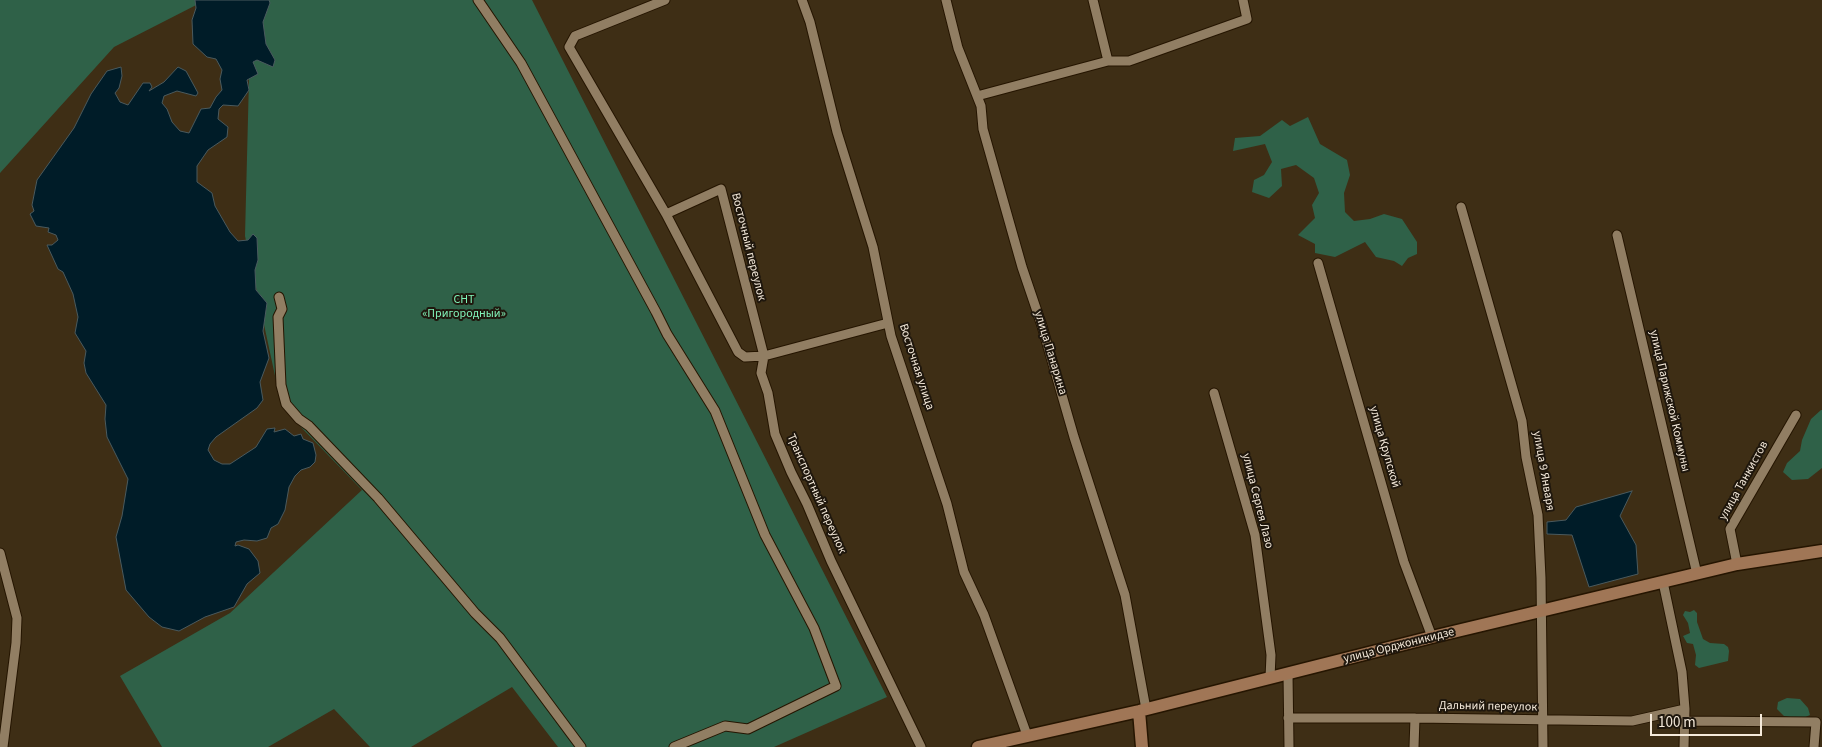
<!DOCTYPE html>
<meta charset="utf-8">
<style>
body{margin:0}
#map{position:relative;width:1822px;height:747px;overflow:hidden;background:#3e2e15;font-family:"Source Sans 3",sans-serif}
canvas{display:block}
.scale{position:absolute;left:1650px;top:714px;width:112px;height:22px;box-sizing:border-box;border:2px solid #f5eadb;border-top:0;padding-left:6px;font-size:15px;line-height:18px;white-space:nowrap;color:#f5eadb;-webkit-text-stroke:4px #1f170d;paint-order:stroke}
</style>
<div id="map">
<canvas width="1822" height="747"></canvas>
<div class="scale">100 m</div>
</div>
<script>
const g = document.querySelector('canvas').getContext('2d');
g.lineJoin = 'round';
function fill(path, color) {
  g.fillStyle = color;
  g.fill(path, 'evenodd');
}
function poly(rows) {
  const path = new Path2D();
  for (const r of rows) {
    path.moveTo(r[0], r[1]);
    for (let i = 2; i < r.length; i += 2) path.lineTo(r[i], r[i + 1]);
  }
  return path;
}
function stroke(path, color, width, dash) {
  g.strokeStyle = color;
  g.lineWidth = width;
  g.lineCap = dash ? 'butt' : 'round';
  g.setLineDash(dash || []);
  g.stroke(path);
}
function drawText(font, color, halo, rows, align = 'center') {
  g.font = font + ' "Source Sans 3",sans-serif';
  g.lineWidth = 4;
  g.setLineDash([]);
  g.textBaseline = 'middle';
  g.strokeStyle = halo;
  g.fillStyle = color;
  for (const [text, x, y, turn = 0] of rows) {
    g.save();
    g.translate(x, y);
    g.rotate((+turn || 0) * Math.PI / 180);
    g.textAlign = isNaN(turn) ? turn : align;
    if (halo) g.strokeText(text, 0, 0);
    g.fillText(text, 0, 0);
    g.restore();
  }
}
const green = poly([
 [0,0,206,0,114,47,0,173],
 [251,0,532,0,887,697,774,747,558,747,512,687,411,747,370,747,334,709,268,747,162,747,120,676,230,613,362,490,295,421,280,399,245,236],
 [1308,117,1320,144,1347,160,1350,175,1344,193,1345,212,1354,221,1370,219,1384,214,1402,219,1417,242,1417,254,1408,258,1402,266,1394,261,1376,257,1365,242,1335,257,1315,253,1315,244,1298,235,1315,218,1312,205,1319,193,1314,178,1296,165,1281,169,1282,186,1269,198,1252,192,1254,180,1264,175,1272,162,1265,144,1233,151,1235,138,1260,136,1282,120,1290,126],
 [1821,410,1822,410,1822,468,1808,479,1792,480,1783,472,1787,463,1800,451,1802,440,1811,419],
 [1694,610,1697,613,1697,622,1703,639,1710,643,1724,644,1728,647,1729,651,1728,661,1699,668,1695,665,1696,655,1693,644,1687,643,1683,636,1690,633,1688,623,1683,615,1685,611,1690,612],
 [1787,698,1800,699,1808,708,1810,715,1801,719,1784,716,1777,709,1778,702]
]);
const water = poly([
 [195,0,269,0,270,3,263,22,266,44,275,60,273,67,257,60,253,62,258,74,247,80,249,90,238,106,223,105,219,109,218,119,228,127,227,137,208,150,197,166,197,182,212,193,215,206,230,232,238,241,248,240,253,234,257,238,258,260,255,270,256,290,267,303,263,331,269,358,260,382,263,400,257,408,216,437,210,444,208,450,214,460,222,464,230,464,256,447,267,429,275,428,274,432,285,429,294,436,301,434,303,439,313,443,316,455,315,462,310,467,301,470,295,476,289,487,285,510,278,524,271,528,267,538,257,541,244,540,236,542,235,546,238,545,249,549,258,561,260,573,247,584,234,607,205,617,179,631,162,627,149,617,126,590,116,537,122,516,128,479,107,437,105,419,106,405,86,373,84,363,86,351,75,333,78,317,73,294,63,272,58,269,47,245,52,245,58,240,56,235,48,232,49,228,36,226,30,214,34,211,32,205,37,180,74,128,91,94,107,71,121,67,122,76,119,88,115,93,120,102,128,105,143,83,150,83,152,87,149,91,164,82,178,67,186,71,198,93,196,96,177,91,164,96,162,103,167,109,172,122,180,131,189,133,201,109,210,108,216,97,222,90,220,79,222,70,216,59,207,57,193,44,192,20,196,8,195,0],
 [1632,491,1620,516,1636,545,1638,574,1589,587,1572,535,1547,534,1547,522,1566,520,1576,507,1632,491]
]);
const street = poly([
 [478,0,521,63,656,312,667,334,715,411,765,535,814,628,836,686,748,729,725,726,674,747],
 [665,0,575,36,569,47,666,214,721,189,764,356,888,323],
 [802,0,810,22,837,132,873,247,891,336,947,504,964,572,984,615,1027,735],
 [946,0,958,48,981,106,983,129,1022,267,1042,326,1074,437,1125,595,1146,709],
 [1093,0,1108,61],
 [977,96,1108,61,1129,61,1247,19,1243,0],
 [1461,207,1522,421,1526,457,1538,515,1541,578,1543,747],
 [666,214,738,352,745,357,764,356,761,373,768,393,775,434,791,472,807,504,831,561,921,747],
 [1617,235,1697,574],
 [1318,263,1404,562,1432,637],
 [279,297,282,309,278,317,281,385,286,404,299,419,309,426,378,498,475,613,500,638,581,747],
 [1214,393,1255,535,1271,655,1270,678],
 [0,553,17,618,16,643,3,747],
 [1737,564,1730,529,1796,415],
 [1663,582,1682,672,1685,709,1684,747],
 [1288,674,1289,747],
 [1288,718,1415,718,1632,721,1685,709],
 [1685,721,1816,722,1814,747],
 [1414,747,1415,718]
]);
const secondary = poly([
 [1139,711,1142,747],
 [978,747,1139,711,1432,637,1737,564,1822,551]
]);
const streetNames = [
 ["Восточный переулок",748,247,76],
 ["улица Панарина",1050,353,73],
 ["Восточная улица",916,367,72],
 ["улица Парижской Коммуны",1669,401,77],
 ["улица Крупской",1384,447,74],
 ["улица 9 Января",1543,471,80],
 ["улица Танкистов",1744,481,-61],
 ["Транспортный переулок",816,494,66],
 ["улица Сергея Лазо",1257,501,76],
 ["улица Орджоникидзе",1399,646,-14],
 ["Дальний переулок",1488,707,1]
];
const parkNames = [
 ["СНТ",464,300],
 ["«Пригородный»",464,314]
];
fill(green, '#2f6148');
fill(water, '#001c28');
stroke(water, '#4a5a5e', 1);
stroke(street, '#251500', 11);
stroke(secondary, '#251500', 15);
stroke(street, '#917e63', 9);
stroke(secondary, '#a07656', 12);
drawText('12px', '#f5eadb', '#1f170d', streetNames);
drawText('12px', '#80f2b8', '#1f170d', parkNames);
</script>
